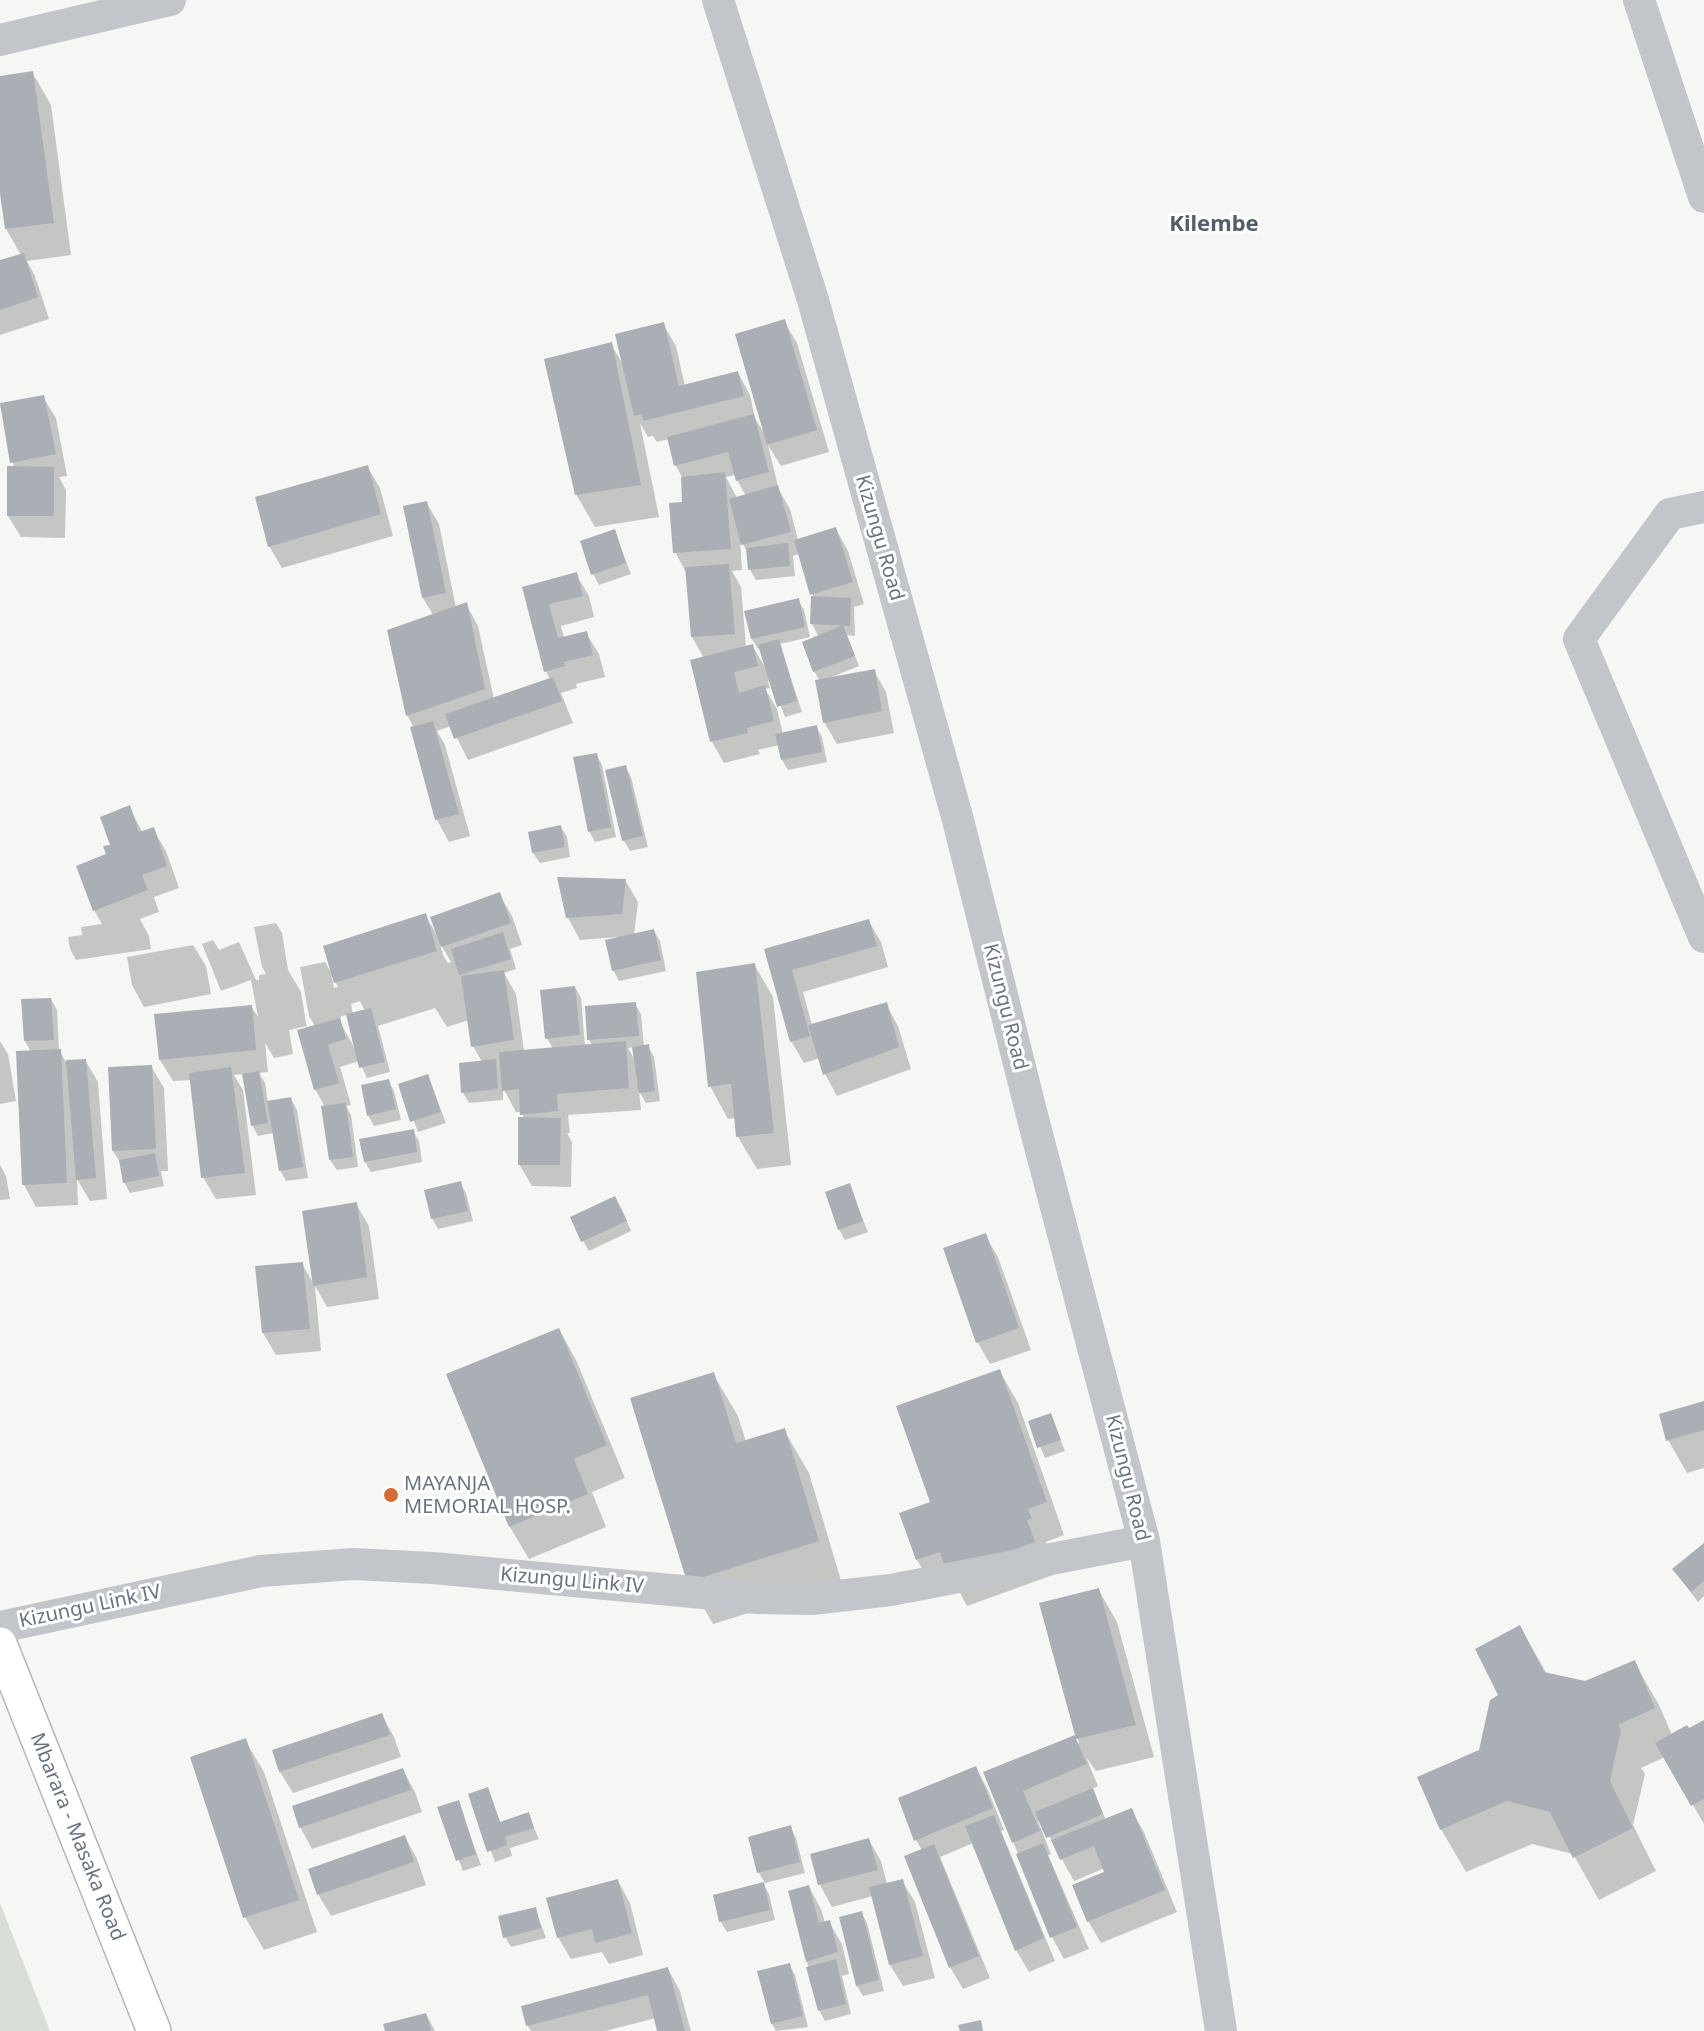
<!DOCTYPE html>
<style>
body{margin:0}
canvas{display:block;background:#f6f7f4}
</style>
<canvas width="1704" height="2031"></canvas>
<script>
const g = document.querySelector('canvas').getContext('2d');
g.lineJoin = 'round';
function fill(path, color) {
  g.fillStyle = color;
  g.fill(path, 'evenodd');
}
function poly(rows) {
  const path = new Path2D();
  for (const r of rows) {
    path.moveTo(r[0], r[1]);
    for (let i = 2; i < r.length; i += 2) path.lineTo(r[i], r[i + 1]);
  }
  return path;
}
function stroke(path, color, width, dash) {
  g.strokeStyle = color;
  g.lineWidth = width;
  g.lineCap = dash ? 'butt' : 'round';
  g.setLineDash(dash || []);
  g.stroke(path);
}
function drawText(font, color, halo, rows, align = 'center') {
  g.font = font + ' "Noto Sans",sans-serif';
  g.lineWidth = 6;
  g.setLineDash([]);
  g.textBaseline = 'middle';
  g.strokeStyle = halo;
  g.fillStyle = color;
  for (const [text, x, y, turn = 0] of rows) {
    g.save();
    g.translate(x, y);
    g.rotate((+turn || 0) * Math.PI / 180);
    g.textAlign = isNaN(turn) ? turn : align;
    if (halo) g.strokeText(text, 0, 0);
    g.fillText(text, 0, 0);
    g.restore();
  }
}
const green = poly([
 [0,1903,50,2031,0,2031]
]);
const shadow = poly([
 [32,72,51,105,71,255,27,261,35,276,49,319,0,335,0,262,21,255,6,229,0,183,0,77],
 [784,321,797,343,829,452,781,466,768,445,779,490,790,509,798,540,836,529,848,551,864,604,854,607,855,636,847,635,859,666,832,677,874,671,886,692,894,733,837,744,824,722,820,681,814,671,819,637,812,624,813,596,799,554,793,556,795,576,756,580,750,570,748,553,740,539,742,570,732,571,741,587,746,647,752,645,766,669,761,649,758,649,752,639,746,612,798,600,804,610,810,637,780,644,802,712,785,717,771,680,768,681,770,688,765,689,777,709,783,734,816,727,822,737,827,762,788,770,782,760,779,745,758,750,760,754,724,763,712,742,692,661,704,658,692,637,687,574,675,552,684,503,682,477,676,466,669,439,657,442,653,436,648,437,640,423,659,517,595,527,576,494,611,344,622,363,663,324,676,346,685,386,738,373,750,395,755,418,765,435],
 [735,475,737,480,746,496,737,498,726,477],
 [43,397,56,418,67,476,59,477,66,490,65,538,21,537,8,516,14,468,0,405],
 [367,466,380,488,393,536,282,568,269,546],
 [426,502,439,524,456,608,466,604,478,626,494,699,550,679,546,671,524,588,576,574,589,596,594,617,561,626,564,638,586,633,599,654,605,677,576,684,577,688,561,693,573,723,468,760,451,726,437,731,445,745,470,836,449,842,437,820,412,728,414,728,407,715,433,615,423,598],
 [614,531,631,574,599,585,593,574],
 [596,754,602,765,616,837,595,842,589,831],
 [625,766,631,777,648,847,630,851,624,841,607,771],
 [129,807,143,833,153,829,166,851,179,888,154,897,159,912,140,919,149,936,151,949,76,960,70,949,68,937,82,935,81,927,102,924,94,910,108,855],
 [561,827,567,837,570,857,540,863,533,853,530,833],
 [625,880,638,902,634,935,654,931,660,941,666,971,619,981,613,970,618,937,580,940,568,918],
 [499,894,512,916,522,945,510,949,516,969,504,973,516,994,524,1051,553,1049,547,1038,575,987,581,998,585,1046,592,1045,589,1040,635,1004,641,1014,644,1047,648,1046,654,1057,660,1101,646,1103,639,1091,641,1110,568,1115,570,1133,567,1133,572,1142,571,1187,532,1186,519,1164,524,1119,522,1112,516,1112,503,1088,503,1100,469,1103,463,1093,482,1062,473,1046,469,1020,447,1027,435,1008,378,1026,390,1072,367,1078,359,1061,340,1067,351,1105,346,1106,351,1115,358,1167,337,1170,330,1160,325,1107,315,1089,307,1026,289,1030,293,1054,274,1058,265,1043,268,1072,259,1073,265,1083,268,1103,291,1099,297,1110,308,1178,286,1181,280,1170,274,1133,258,1136,252,1125,244,1074,234,1075,243,1090,256,1195,216,1199,203,1177,191,1080,173,1081,160,1060,251,1006,258,1017,251,980,221,991,202,944,213,940,219,950,239,942,256,980,259,980,259,975,266,974,262,967,254,927,276,923,282,933,288,970,301,992,307,1029,315,1026,309,1016,300,967,325,962,332,974,425,915,437,935],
 [440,945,441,945,451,962,448,963,444,957],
 [332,977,333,977,338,987,334,988],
 [360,1001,365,1011,353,1014,351,1004],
 [347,1015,354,1047,340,1022,341,1016],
 [634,1047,636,1062,628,1048],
 [868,920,881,942,888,967,803,992,812,1025,886,1004,898,1026,911,1069,837,1096,825,1074,820,1058,804,1063,791,1041,765,950],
 [193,945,206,966,211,994,144,1007,132,985,127,957],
 [754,964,773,997,791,1165,757,1169,738,1137,736,1118,728,1119,710,1086],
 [51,999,57,1010,59,1050,66,1062,85,1060,98,1082,107,1199,90,1201,77,1179,78,1205,36,1207,24,1185,31,1052,25,1041,23,1001],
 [0,1041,8,1054,16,1101,0,1104],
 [151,1066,164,1088,168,1171,161,1171,164,1186,130,1193,124,1182,121,1164,113,1151],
 [428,1076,446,1123,418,1132,400,1085],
 [388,1080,394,1091,401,1120,374,1126,368,1115],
 [413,1131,419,1141,422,1162,371,1172,365,1162,361,1140],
 [0,1165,6,1176,10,1199,0,1200],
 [460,1183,466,1193,473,1221,438,1229,432,1218],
 [849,1185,868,1232,845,1240,839,1229],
 [356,1204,369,1226,379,1299,327,1307,315,1286,321,1351,276,1355,263,1333,302,1264,314,1284],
 [621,1208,631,1231,589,1251,583,1241],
 [985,1235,998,1257,1031,1350,990,1364,978,1343,945,1249],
 [559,1329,577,1362,625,1478,592,1492,606,1527,529,1559,510,1527,448,1375],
 [999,1370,1018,1403,1064,1535,1046,1542,1050,1551,1045,1553,1053,1575,967,1606,956,1585,936,1592,917,1560,901,1514,932,1503],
 [713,1374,738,1416,746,1442,784,1430,809,1473,842,1584,713,1624,689,1582],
 [1704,1403,1704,1468,1687,1473,1668,1440],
 [1050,1414,1065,1451,1045,1458,1030,1422],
 [1704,1545,1704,1596,1698,1602,1674,1570],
 [1098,1589,1117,1622,1154,1757,1096,1771,1086,1757,1098,1786,1092,1789,1106,1820,1131,1810,1144,1832,1177,1912,1101,1943,1088,1921,1106,1873,1105,1868,1074,1881,1040,1820,1038,1821,1051,1854,1048,1855,1089,1949,1064,1959,1052,1937,985,1773,1079,1743,1040,1604],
 [1520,1627,1547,1674,1586,1683,1634,1662,1659,1705,1672,1735,1688,1730,1704,1721,1704,1824,1665,1757,1641,1768,1645,1774,1633,1825,1656,1871,1599,1900,1573,1854,1532,1844,1466,1872,1441,1829,1481,1751],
 [382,1715,394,1737,401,1757,293,1793,280,1772,274,1751],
 [245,1740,264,1772,317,1932,264,1950,245,1917],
 [976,1768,988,1790,1004,1830,1001,1831,1055,1961,1029,1972,1016,1950,973,1843,940,1857,990,1978,963,1989,950,1967,922,1850,916,1840],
 [403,1770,415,1792,422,1812,312,1849,300,1827],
 [487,1789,501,1824,528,1814,539,1839,510,1848,512,1856,495,1862,470,1795],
 [458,1802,481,1865,463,1871,439,1808],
 [790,1827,796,1838,805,1873,765,1883,759,1873,750,1838],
 [405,1837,417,1859,426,1885,331,1916,318,1894],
 [869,1840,881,1861,887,1884,902,1881,915,1902,935,1978,903,1986,890,1965,873,1896,832,1907,820,1885,812,1855],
 [618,1881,630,1903,643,1955,609,1964,602,1952,571,1959,558,1937],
 [763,1884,769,1894,775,1920,727,1932,721,1922,714,1896],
 [809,1887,821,1909,825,1923,829,1922,842,1944,849,1974,842,1976,851,2014,825,2021,819,2010,807,1961],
 [535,1908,546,1938,511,1947,505,1937],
 [861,1912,867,1923,884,1991,863,1996,857,1986,841,1918],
 [789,1965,795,1975,808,2027,776,2031,772,2024],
 [668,1969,680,1991,691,2031,659,2031,656,2018,605,2031,531,2031,528,2026,523,2007],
 [426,2014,435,2031,386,2031]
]);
const building = poly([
 [33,71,54,223,5,229,0,194,0,76],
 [24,253,38,297,0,310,0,260],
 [785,319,817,430,767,445,735,334],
 [664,322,679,386,738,371,744,396,643,421,642,414,634,416,615,334],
 [612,342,641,485,575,495,544,359],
 [44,395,56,454,10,463,0,403],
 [754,414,769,472,736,481,728,452,674,466,667,437],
 [368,465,381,514,268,547,255,497],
 [7,466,54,467,54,516,7,516],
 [725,472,731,549,673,553,669,503,682,502,681,477],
 [778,485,791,532,741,545,729,499],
 [427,501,446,593,422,598,403,506],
 [836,527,853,582,810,595,794,540],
 [615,529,626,563,591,575,580,541],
 [788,543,790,566,748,570,746,548],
 [729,564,735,634,691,637,685,567],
 [577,572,583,596,549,604,558,638,587,631,593,655,564,662,565,666,544,672,522,587],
 [811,596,851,598,850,626,810,624],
 [799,598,805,627,751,639,744,611],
 [467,602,485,689,406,716,387,630],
 [843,625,855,656,813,672,802,642],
 [779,639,797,701,777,707,758,645],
 [753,644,758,666,734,672,739,693,765,685,774,721,747,728,748,733,710,742,690,660],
 [875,669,882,711,823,723,815,680],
 [553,677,562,701,454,739,445,714],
 [433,721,459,814,435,820,410,727],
 [817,725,822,752,781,760,775,734],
 [597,753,611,827,588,832,573,757],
 [626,765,643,836,622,841,605,770],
 [130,805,139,832,154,827,167,866,142,875,148,890,93,911,76,866,106,854,103,846,110,845,100,817],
 [561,825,565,847,532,853,528,832],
 [557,877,626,879,622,914,566,918],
 [500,892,511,923,441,947,430,917],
 [426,913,437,951,334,983,323,946],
 [869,919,877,946,792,970,810,1036,790,1042,764,949],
 [654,929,661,960,612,971,605,940],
 [503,932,511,959,459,975,451,949],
 [755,963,774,1133,736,1137,731,1084,708,1087,696,972],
 [504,970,514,1040,471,1047,461,976],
 [575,986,580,1035,545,1039,540,990],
 [51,998,54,1040,24,1041,21,999],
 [636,1002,639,1036,587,1040,585,1006],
 [887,1002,899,1047,823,1075,808,1025],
 [252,1005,256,1050,159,1060,154,1014],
 [371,1008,385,1062,359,1068,346,1014],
 [340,1018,346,1039,328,1045,339,1083,314,1090,297,1030],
 [626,1041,629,1088,557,1094,558,1111,520,1115,519,1089,502,1091,499,1052],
 [649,1044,655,1091,639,1093,632,1047],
 [61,1049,67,1183,22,1185,16,1051],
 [86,1059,96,1178,76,1180,66,1060],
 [496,1059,498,1089,461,1093,459,1063],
 [152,1065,156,1149,112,1151,108,1067],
 [231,1067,245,1173,201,1178,189,1073],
 [259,1071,268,1123,251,1126,242,1074],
 [428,1074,441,1112,410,1122,398,1084],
 [389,1079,396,1109,367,1116,361,1085],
 [291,1097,303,1167,279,1171,267,1101],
 [346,1103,353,1157,329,1160,321,1106],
 [518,1117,561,1118,560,1165,518,1165],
 [414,1129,417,1152,364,1162,359,1139],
 [155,1153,159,1176,123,1183,119,1160],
 [461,1181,468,1211,431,1219,424,1190],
 [850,1183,863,1221,838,1230,825,1192],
 [615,1196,627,1221,581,1242,570,1217],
 [357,1202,367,1277,313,1286,302,1211],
 [986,1233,1019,1328,976,1343,943,1248],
 [303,1262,310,1329,262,1333,255,1266],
 [559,1328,607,1445,574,1459,588,1494,509,1527,446,1374],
 [1000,1369,1047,1502,1028,1509,1032,1519,1027,1520,1035,1542,947,1574,940,1552,916,1560,899,1513,930,1502,896,1406],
 [714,1372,736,1443,785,1428,819,1541,687,1582,630,1398],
 [1704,1401,1704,1430,1666,1441,1659,1414],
 [1051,1413,1061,1440,1037,1448,1028,1421],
 [1704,1543,1704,1581,1691,1592,1672,1569],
 [1099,1588,1136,1725,1076,1739,1087,1764,1023,1791,1040,1831,1012,1843,983,1772,1075,1735,1039,1603],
 [1520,1625,1544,1672,1585,1681,1635,1660,1655,1708,1618,1725,1621,1730,1610,1781,1633,1828,1573,1858,1550,1812,1507,1801,1440,1830,1417,1777,1479,1750,1490,1700,1498,1695,1475,1649],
 [382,1713,390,1735,279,1772,272,1750],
 [1704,1720,1704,1799,1691,1806,1655,1743,1687,1725,1689,1728],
 [246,1738,299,1900,243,1918,190,1757],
 [976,1766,993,1808,914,1841,898,1798],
 [403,1768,411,1790,299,1828,292,1806],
 [488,1787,500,1822,529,1812,534,1828,505,1837,507,1845,487,1852,468,1794],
 [1093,1788,1103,1814,1046,1838,1035,1812],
 [459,1800,476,1854,456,1861,437,1807],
 [1132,1808,1165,1890,1087,1922,1072,1885,1104,1872,1094,1846,1060,1860,1051,1840],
 [994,1815,1044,1938,1015,1951,965,1826],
 [791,1825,800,1862,757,1873,748,1837],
 [405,1835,414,1862,317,1895,308,1869],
 [869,1838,878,1870,818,1885,810,1854],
 [1043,1843,1077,1927,1050,1938,1016,1854],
 [934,1844,979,1956,949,1968,904,1856],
 [618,1879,632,1933,595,1943,592,1929,557,1938,546,1898],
 [903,1879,923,1956,889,1965,869,1887],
 [764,1882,770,1910,719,1922,713,1895],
 [809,1885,819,1923,830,1920,838,1952,806,1962,788,1891],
 [536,1907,541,1928,503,1938,498,1916],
 [862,1911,879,1980,856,1986,839,1917],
 [836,1959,846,2004,818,2011,806,1967],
 [790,1963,803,2016,771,2024,757,1971],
 [668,1967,685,2031,657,2031,648,1995,526,2026,521,2006],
 [426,2013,431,2031,385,2031,383,2024],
 [981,2020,983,2031,960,2031,958,2025]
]);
const street = poly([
 [718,0,813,300,958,820,1035,1127,1144,1541,1221,2031],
 [1639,0,1704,197],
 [0,40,170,0],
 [1704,507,1670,514,1579,639,1704,937],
 [0,1627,261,1571,353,1564,433,1568,757,1598,812,1599,891,1590,1144,1541]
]);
const primary = poly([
 [0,1644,154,2031]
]);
const markers = [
 [391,1495,8,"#d56c36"]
];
const streetNames = [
 ["Kizungu Road",879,538,74],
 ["Kizungu Road",1005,1007,76],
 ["Kizungu Road",1127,1478,76],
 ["Kizungu Link IV",572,1581,5],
 ["Kizungu Link IV",90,1607,-12],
 ["Mbarara - Masaka Road",77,1837,68]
];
const poiNames = [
 ["MAYANJA",404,1484],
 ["MEMORIAL HOSP.",404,1507]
];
const quarterNames = [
 ["Kilembe",1214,225]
];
fill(green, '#d8ddd5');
fill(shadow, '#0003');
fill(building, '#a9afb5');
stroke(primary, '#b4b7bb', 36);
stroke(street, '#c2c5c9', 32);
stroke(primary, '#fff', 33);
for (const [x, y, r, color] of markers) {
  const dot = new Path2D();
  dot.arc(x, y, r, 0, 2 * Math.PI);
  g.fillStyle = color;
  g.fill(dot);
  stroke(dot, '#fff', 2);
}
drawText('20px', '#687482', '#fff', streetNames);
drawText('20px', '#687482', '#fff', poiNames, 'left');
drawText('bold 22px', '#555e68', '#fff', quarterNames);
</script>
